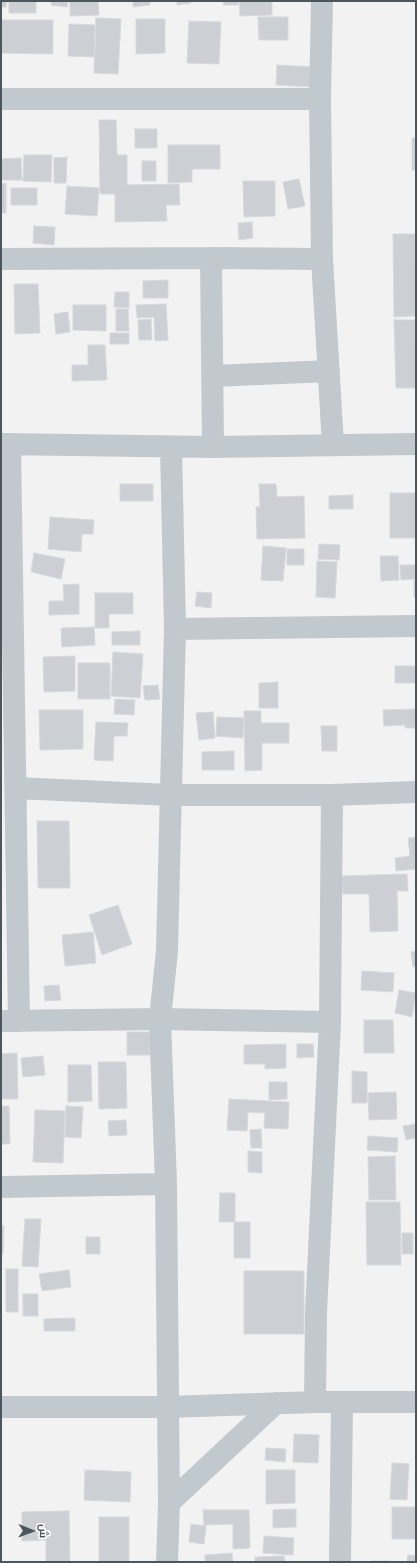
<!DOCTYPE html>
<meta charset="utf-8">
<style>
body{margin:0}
#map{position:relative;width:417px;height:1563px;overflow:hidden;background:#f3f2f2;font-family:Manrope,Cairo,sans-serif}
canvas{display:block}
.frame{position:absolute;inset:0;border:2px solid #4b565d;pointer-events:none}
.north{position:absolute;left:12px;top:1511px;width:40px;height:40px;-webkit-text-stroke:3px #fff;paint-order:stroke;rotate:91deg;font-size:11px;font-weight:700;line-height:16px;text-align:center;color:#4b565d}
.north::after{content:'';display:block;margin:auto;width:14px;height:18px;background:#4b565d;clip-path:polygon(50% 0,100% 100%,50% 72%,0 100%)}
</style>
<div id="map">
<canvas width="417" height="1563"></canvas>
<div class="frame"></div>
<div class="north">ش</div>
</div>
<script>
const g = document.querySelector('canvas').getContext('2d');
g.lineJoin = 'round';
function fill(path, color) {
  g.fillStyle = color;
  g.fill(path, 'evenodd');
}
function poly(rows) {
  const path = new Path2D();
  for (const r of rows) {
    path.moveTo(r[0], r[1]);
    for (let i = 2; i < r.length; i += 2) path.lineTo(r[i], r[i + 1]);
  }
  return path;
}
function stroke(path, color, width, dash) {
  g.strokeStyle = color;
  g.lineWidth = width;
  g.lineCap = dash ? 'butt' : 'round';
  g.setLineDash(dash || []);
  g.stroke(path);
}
const building = poly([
 [1,1,7,1,6,7,1,7,1,1],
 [9,1,36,1,36,13,9,13,9,1],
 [52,1,68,1,67,7,51,5,52,1],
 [70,1,98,1,99,15,70,16,70,1],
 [133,1,150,1,150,5,133,7,133,1],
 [177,1,190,1,191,3,177,5,177,1],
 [223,1,238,1,238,5,224,5,223,1],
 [239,1,272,1,272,15,240,16,239,1],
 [258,17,288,17,288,40,259,40,258,17],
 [96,18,121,19,118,74,94,73,96,18],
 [136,19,165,19,165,53,136,54,136,19],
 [1,20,53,20,53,54,1,53,1,20],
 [189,21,221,22,219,64,187,63,189,21],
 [69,24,95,25,94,57,68,56,69,24],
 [277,65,315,67,313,87,276,85,277,65],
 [99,120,116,120,117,155,127,155,127,185,179,184,180,205,166,205,167,221,115,222,115,194,100,194,99,120],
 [135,129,157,129,157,148,135,148,135,129],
 [412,138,416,138,416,170,412,170,412,138],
 [168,145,220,145,220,169,192,169,192,182,168,183,168,145],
 [24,155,52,155,51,182,23,181,24,155],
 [67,157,66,183,54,183,54,158,67,157],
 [21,158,22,180,1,180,1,159,21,158],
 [142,161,156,161,156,181,142,181,142,161],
 [299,179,305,206,288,209,283,182,299,179],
 [243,181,275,181,275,216,244,217,243,181],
 [6,183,6,213,1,213,1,184,6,183],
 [67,186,99,188,97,216,65,214,67,186],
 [11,188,37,188,37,205,11,205,11,188],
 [252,222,253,238,239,240,238,223,252,222],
 [34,226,55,227,54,245,33,243,34,226],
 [393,234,415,234,416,316,394,317,393,234],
 [168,280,168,298,143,298,143,281,168,280],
 [14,284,38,284,40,333,15,334,14,284],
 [115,292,129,292,129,308,114,307,115,292],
 [166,304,168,340,155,341,154,317,137,318,136,305,166,304],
 [73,305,106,305,106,331,73,330,73,305],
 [116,309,128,309,129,331,116,331,116,309],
 [68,312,70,332,56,334,54,314,68,312],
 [151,319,152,340,139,340,138,320,151,319],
 [394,320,415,320,416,388,396,388,394,320],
 [110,333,129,333,129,344,110,344,110,333],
 [88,345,105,345,107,380,72,381,72,365,88,365,88,345],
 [120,484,153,484,153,501,120,501,120,484],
 [259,484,276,484,277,497,304,496,305,538,257,539,256,507,260,507,259,484],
 [390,493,416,493,416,538,390,538,390,493],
 [353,495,353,509,329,509,329,496,353,495],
 [50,517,94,520,93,534,82,534,81,552,48,549,50,517],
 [319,544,340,545,339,560,318,559,319,544],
 [263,546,286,548,283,581,261,580,263,546],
 [287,549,304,549,304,565,287,565,287,549],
 [34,553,65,559,61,579,31,572,34,553],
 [380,556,398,556,399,580,381,581,380,556],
 [317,561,337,562,335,598,316,597,317,561],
 [400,565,416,565,416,579,401,580,400,565],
 [414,581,416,581,416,597,414,597,414,581],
 [79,584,79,614,49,615,49,601,64,601,63,585,79,584],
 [197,592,212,593,211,608,195,606,197,592],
 [95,593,133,593,133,614,109,614,109,628,95,628,95,593],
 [94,627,95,645,62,647,61,628,94,627],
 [140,631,140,645,112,645,112,632,140,631],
 [113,652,143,654,140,698,111,696,113,652],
 [75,656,75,691,44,692,43,657,75,656],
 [78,663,110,663,110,699,78,699,78,663],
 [395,666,416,666,416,683,395,683,395,666],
 [278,682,278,708,259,708,259,683,278,682],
 [158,685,160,699,145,700,143,686,158,685],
 [115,699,135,700,134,715,114,714,115,699],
 [416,709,416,728,405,728,405,725,384,726,383,710,416,709],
 [39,710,83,710,83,749,40,750,39,710],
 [244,711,261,711,261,723,289,723,289,743,262,743,262,770,245,771,244,711],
 [213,712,215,738,199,740,196,713,213,712],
 [217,717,244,718,243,738,216,736,217,717],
 [96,722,128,723,127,736,114,736,113,761,94,760,96,722],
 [321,726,337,726,337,751,322,751,321,726],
 [234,751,234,770,202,770,202,752,234,751],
 [37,821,69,821,70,888,38,888,37,821],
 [416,837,416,869,396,871,395,858,410,856,408,838,416,837],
 [407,874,408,891,397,891,398,931,370,932,369,894,343,894,342,876,407,874],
 [118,905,132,944,102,955,89,915,118,905],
 [93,932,96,963,65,966,62,935,93,932],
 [416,951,416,966,413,967,411,952,416,951],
 [362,971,394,973,393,992,361,990,362,971],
 [59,985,61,1000,45,1001,44,986,59,985],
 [399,990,416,993,412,1017,395,1013,399,990],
 [364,1020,393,1020,394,1053,364,1053,364,1020],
 [127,1032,150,1032,150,1055,127,1055,127,1032],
 [286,1044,286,1068,265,1069,265,1064,244,1064,244,1045,286,1044],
 [297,1044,313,1044,314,1057,297,1058,297,1044],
 [17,1053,18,1099,1,1099,1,1054,17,1053],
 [43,1056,45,1075,23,1077,21,1058,43,1056],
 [98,1062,126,1062,127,1108,99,1109,98,1062],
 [68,1065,91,1065,92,1101,68,1102,68,1065],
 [352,1071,367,1072,367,1103,352,1103,352,1071],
 [269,1082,287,1082,287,1099,269,1100,269,1082],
 [396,1092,397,1119,369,1120,368,1093,396,1092],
 [229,1099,289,1102,288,1129,264,1128,265,1113,248,1112,247,1131,227,1130,229,1099],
 [1,1106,9,1106,10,1144,1,1144,1,1106],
 [66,1106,83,1107,81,1138,65,1137,66,1106],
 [35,1110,65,1111,63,1163,33,1162,35,1110],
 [126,1120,127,1135,109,1136,108,1121,126,1120],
 [416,1124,416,1138,406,1140,403,1126,416,1124],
 [261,1129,262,1148,251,1148,250,1130,261,1129],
 [368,1136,398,1138,397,1152,367,1150,368,1136],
 [248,1151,262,1152,262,1173,248,1172,248,1151],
 [395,1156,396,1200,369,1200,368,1157,395,1156],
 [220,1193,235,1193,235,1222,219,1222,220,1193],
 [366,1202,400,1202,401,1265,367,1265,366,1202],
 [25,1219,41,1219,38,1267,22,1266,25,1219],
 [234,1222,250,1222,250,1258,234,1258,234,1222],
 [1,1226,4,1226,3,1254,1,1254,1,1226],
 [402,1233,413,1233,413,1254,402,1254,402,1233],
 [86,1237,100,1237,100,1254,86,1254,86,1237],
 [6,1269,18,1269,18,1312,6,1312,6,1269],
 [69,1270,71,1287,42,1291,39,1274,69,1270],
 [244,1271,304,1271,304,1334,244,1334,244,1271],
 [23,1294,38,1294,38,1316,23,1316,23,1294],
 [75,1318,75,1331,44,1331,44,1319,75,1318],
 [294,1434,319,1435,318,1463,293,1462,294,1434],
 [266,1448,286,1449,285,1462,265,1460,266,1448],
 [392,1463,409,1464,407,1500,390,1499,392,1463],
 [85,1470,131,1472,130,1502,84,1500,85,1470],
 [266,1470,295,1470,295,1503,266,1504,266,1470],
 [392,1507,416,1507,416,1539,392,1539,392,1507],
 [296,1509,296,1527,273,1528,273,1510,296,1509],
 [203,1510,249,1510,250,1548,233,1549,233,1524,204,1525,203,1510],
 [69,1511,70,1562,46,1562,46,1540,22,1541,22,1512,69,1511],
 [99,1517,129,1517,129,1562,99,1562,99,1517],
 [191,1524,206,1526,204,1544,189,1542,191,1524],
 [264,1536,294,1538,293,1555,263,1553,264,1536],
 [232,1553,233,1562,205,1562,205,1555,232,1553],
 [408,1555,416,1556,416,1562,407,1562,408,1555],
 [284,1556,285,1562,255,1562,255,1557,284,1556],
 [371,1561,391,1561,391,1562,371,1562,371,1561]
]);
const street = poly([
 [322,1,320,99,322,259,333,445],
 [1,99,320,99],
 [1,259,211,258],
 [213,376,329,371],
 [1,444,213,447,416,444],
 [10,444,19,1021],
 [213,447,211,258,322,259],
 [175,629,416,626],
 [16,788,170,795,332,795,416,792],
 [1,1021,160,1019,330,1022],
 [1,1187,166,1184],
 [315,1402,316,1313,330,1022,332,795],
 [1,1407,168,1407,315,1402,416,1402],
 [169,1503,276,1403],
 [167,1562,169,1503,166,1184,160,1019,167,951,175,629,171,447],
 [340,1562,342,1403]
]);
fill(building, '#cccfd3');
stroke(building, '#d6d8dc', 1);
stroke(street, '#c1c9ce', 22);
</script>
